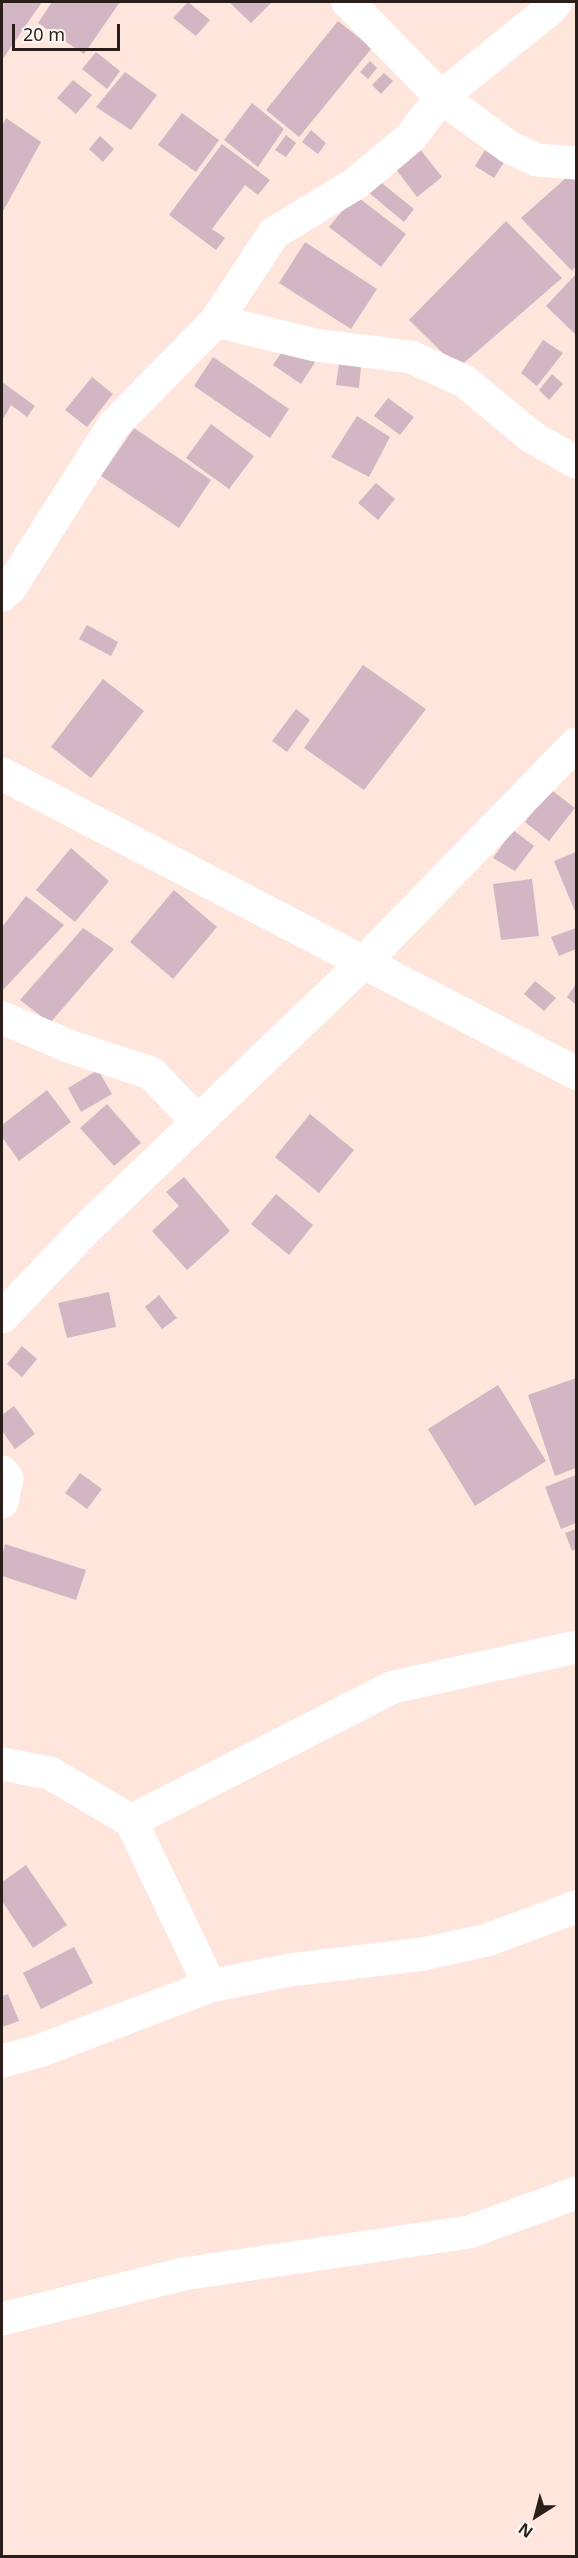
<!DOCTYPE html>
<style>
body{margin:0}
#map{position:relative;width:578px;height:2558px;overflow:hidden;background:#fee6dc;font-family:"Noto Sans",sans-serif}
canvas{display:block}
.frame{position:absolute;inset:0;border:3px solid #291e1a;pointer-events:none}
.north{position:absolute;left:506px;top:2486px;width:60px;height:60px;-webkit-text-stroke:4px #fef8f5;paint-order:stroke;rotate:216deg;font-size:16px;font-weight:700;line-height:24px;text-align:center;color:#291e1a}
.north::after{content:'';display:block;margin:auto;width:21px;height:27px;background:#291e1a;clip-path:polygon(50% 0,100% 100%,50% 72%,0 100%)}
.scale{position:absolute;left:12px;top:24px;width:108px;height:27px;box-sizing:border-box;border:3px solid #291e1a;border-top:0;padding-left:8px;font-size:18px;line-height:21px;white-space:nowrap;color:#291e1a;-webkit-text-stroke:4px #fef8f5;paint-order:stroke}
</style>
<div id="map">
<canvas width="578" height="2558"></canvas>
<div class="frame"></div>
<div class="north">N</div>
<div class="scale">20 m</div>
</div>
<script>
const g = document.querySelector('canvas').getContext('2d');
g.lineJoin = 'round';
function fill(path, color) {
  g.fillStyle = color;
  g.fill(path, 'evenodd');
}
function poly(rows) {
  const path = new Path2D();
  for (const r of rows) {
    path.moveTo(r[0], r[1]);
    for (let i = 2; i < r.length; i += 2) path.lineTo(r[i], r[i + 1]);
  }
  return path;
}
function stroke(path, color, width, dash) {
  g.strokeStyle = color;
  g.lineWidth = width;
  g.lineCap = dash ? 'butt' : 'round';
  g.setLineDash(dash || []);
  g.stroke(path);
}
const building = poly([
 [2,2,42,2,2,60],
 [52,2,120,2,84,54,38,23],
 [188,2,210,20,196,36,173,18],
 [229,2,272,2,251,23],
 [338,21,372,48,299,137,266,110],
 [96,52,120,71,107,89,82,69],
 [370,61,377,68,368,79,360,72],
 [125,72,157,95,131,130,96,107],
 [384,73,393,81,381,94,372,85],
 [73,80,92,95,76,114,57,98],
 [252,103,284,129,258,167,224,140],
 [182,113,219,140,196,172,158,145],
 [6,118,41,142,2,213,2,126],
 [311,130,326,143,318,154,302,142],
 [286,135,296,143,286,157,275,150],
 [100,136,114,149,103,162,89,149],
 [222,144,270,180,258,195,245,185,212,229,225,238,216,250,169,215],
 [416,144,442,177,417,197,392,164],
 [485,150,504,162,494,178,475,166],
 [576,169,576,266,572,271,521,218],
 [378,180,414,209,404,222,368,192],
 [355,195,406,234,381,267,329,227],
 [506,221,562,278,458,368,409,320],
 [305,242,377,289,351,329,279,283],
 [576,274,576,335,546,306],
 [543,340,563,353,537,386,521,373],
 [288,343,315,362,301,384,273,365],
 [213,357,289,409,270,438,194,386],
 [339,363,361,366,359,388,336,385],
 [552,374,563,384,549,400,539,390],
 [92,377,113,394,87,427,65,410],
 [2,382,35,406,27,417,11,405,2,421],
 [388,398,414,417,400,435,374,416],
 [357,416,390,437,369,477,331,457],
 [211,424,254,456,229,489,186,458],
 [134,428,211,480,179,528,101,476],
 [376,483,395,499,378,520,358,503],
 [87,625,118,642,111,656,79,639],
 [363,665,426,709,364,790,304,748],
 [103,679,144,711,91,778,51,747],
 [296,709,310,720,287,752,272,741],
 [550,789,575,808,549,841,525,822],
 [513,830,534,846,515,871,493,858],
 [71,848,109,881,75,922,36,890],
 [576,852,576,914,554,861],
 [532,879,539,936,501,940,493,884],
 [174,890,217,927,173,979,130,942],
 [26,896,64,925,2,991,2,927],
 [83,928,114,949,50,1023,20,1000],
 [576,928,576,949,559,956,551,937],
 [535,981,556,998,544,1011,524,994],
 [576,984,576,1005,567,997],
 [98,1070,112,1094,81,1112,68,1088],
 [47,1090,71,1122,19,1161,2,1137,2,1125],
 [107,1104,141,1143,114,1166,80,1128],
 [310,1114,354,1150,319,1193,275,1157],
 [184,1177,230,1231,187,1270,152,1231,179,1206,166,1192],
 [276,1194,313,1225,289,1255,251,1224],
 [109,1292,116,1327,67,1338,58,1303],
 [159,1295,177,1318,162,1329,145,1307],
 [22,1346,37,1359,22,1377,7,1364],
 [576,1378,576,1468,555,1476,528,1395],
 [498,1385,546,1461,475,1506,428,1429],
 [14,1406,35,1434,15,1449,2,1431,2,1415],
 [80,1473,102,1489,87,1509,65,1493],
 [576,1475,576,1523,561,1529,545,1487],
 [576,1529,576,1549,572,1551,565,1533],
 [5,1544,86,1570,76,1600,2,1576,2,1556],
 [26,1865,67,1925,33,1948,2,1901,2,1882],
 [74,1947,93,1983,41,2009,23,1973],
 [8,1994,19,2021,2,2027,2,1996]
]);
const minor = poly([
 [348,2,441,97,509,147,537,160,576,163],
 [216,321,315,345,411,357,464,381,532,437,576,462],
 [2,595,10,588,113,426,216,321,274,233,355,184,411,137,441,97,549,10,556,2],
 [2,774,576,1073],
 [2,1018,71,1047,151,1073,198,1122],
 [2,1317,84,1231,364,962,576,744],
 [2,1472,7,1478,2,1502],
 [2,1764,50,1773,131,1821,210,1986],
 [131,1821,393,1687,576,1647],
 [2,2061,39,2051,210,1986,290,1970,423,1954,487,1940,576,1907],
 [2,2319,183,2274,469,2232,576,2193]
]);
fill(building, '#d2b6c4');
stroke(minor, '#fff', 33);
</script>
